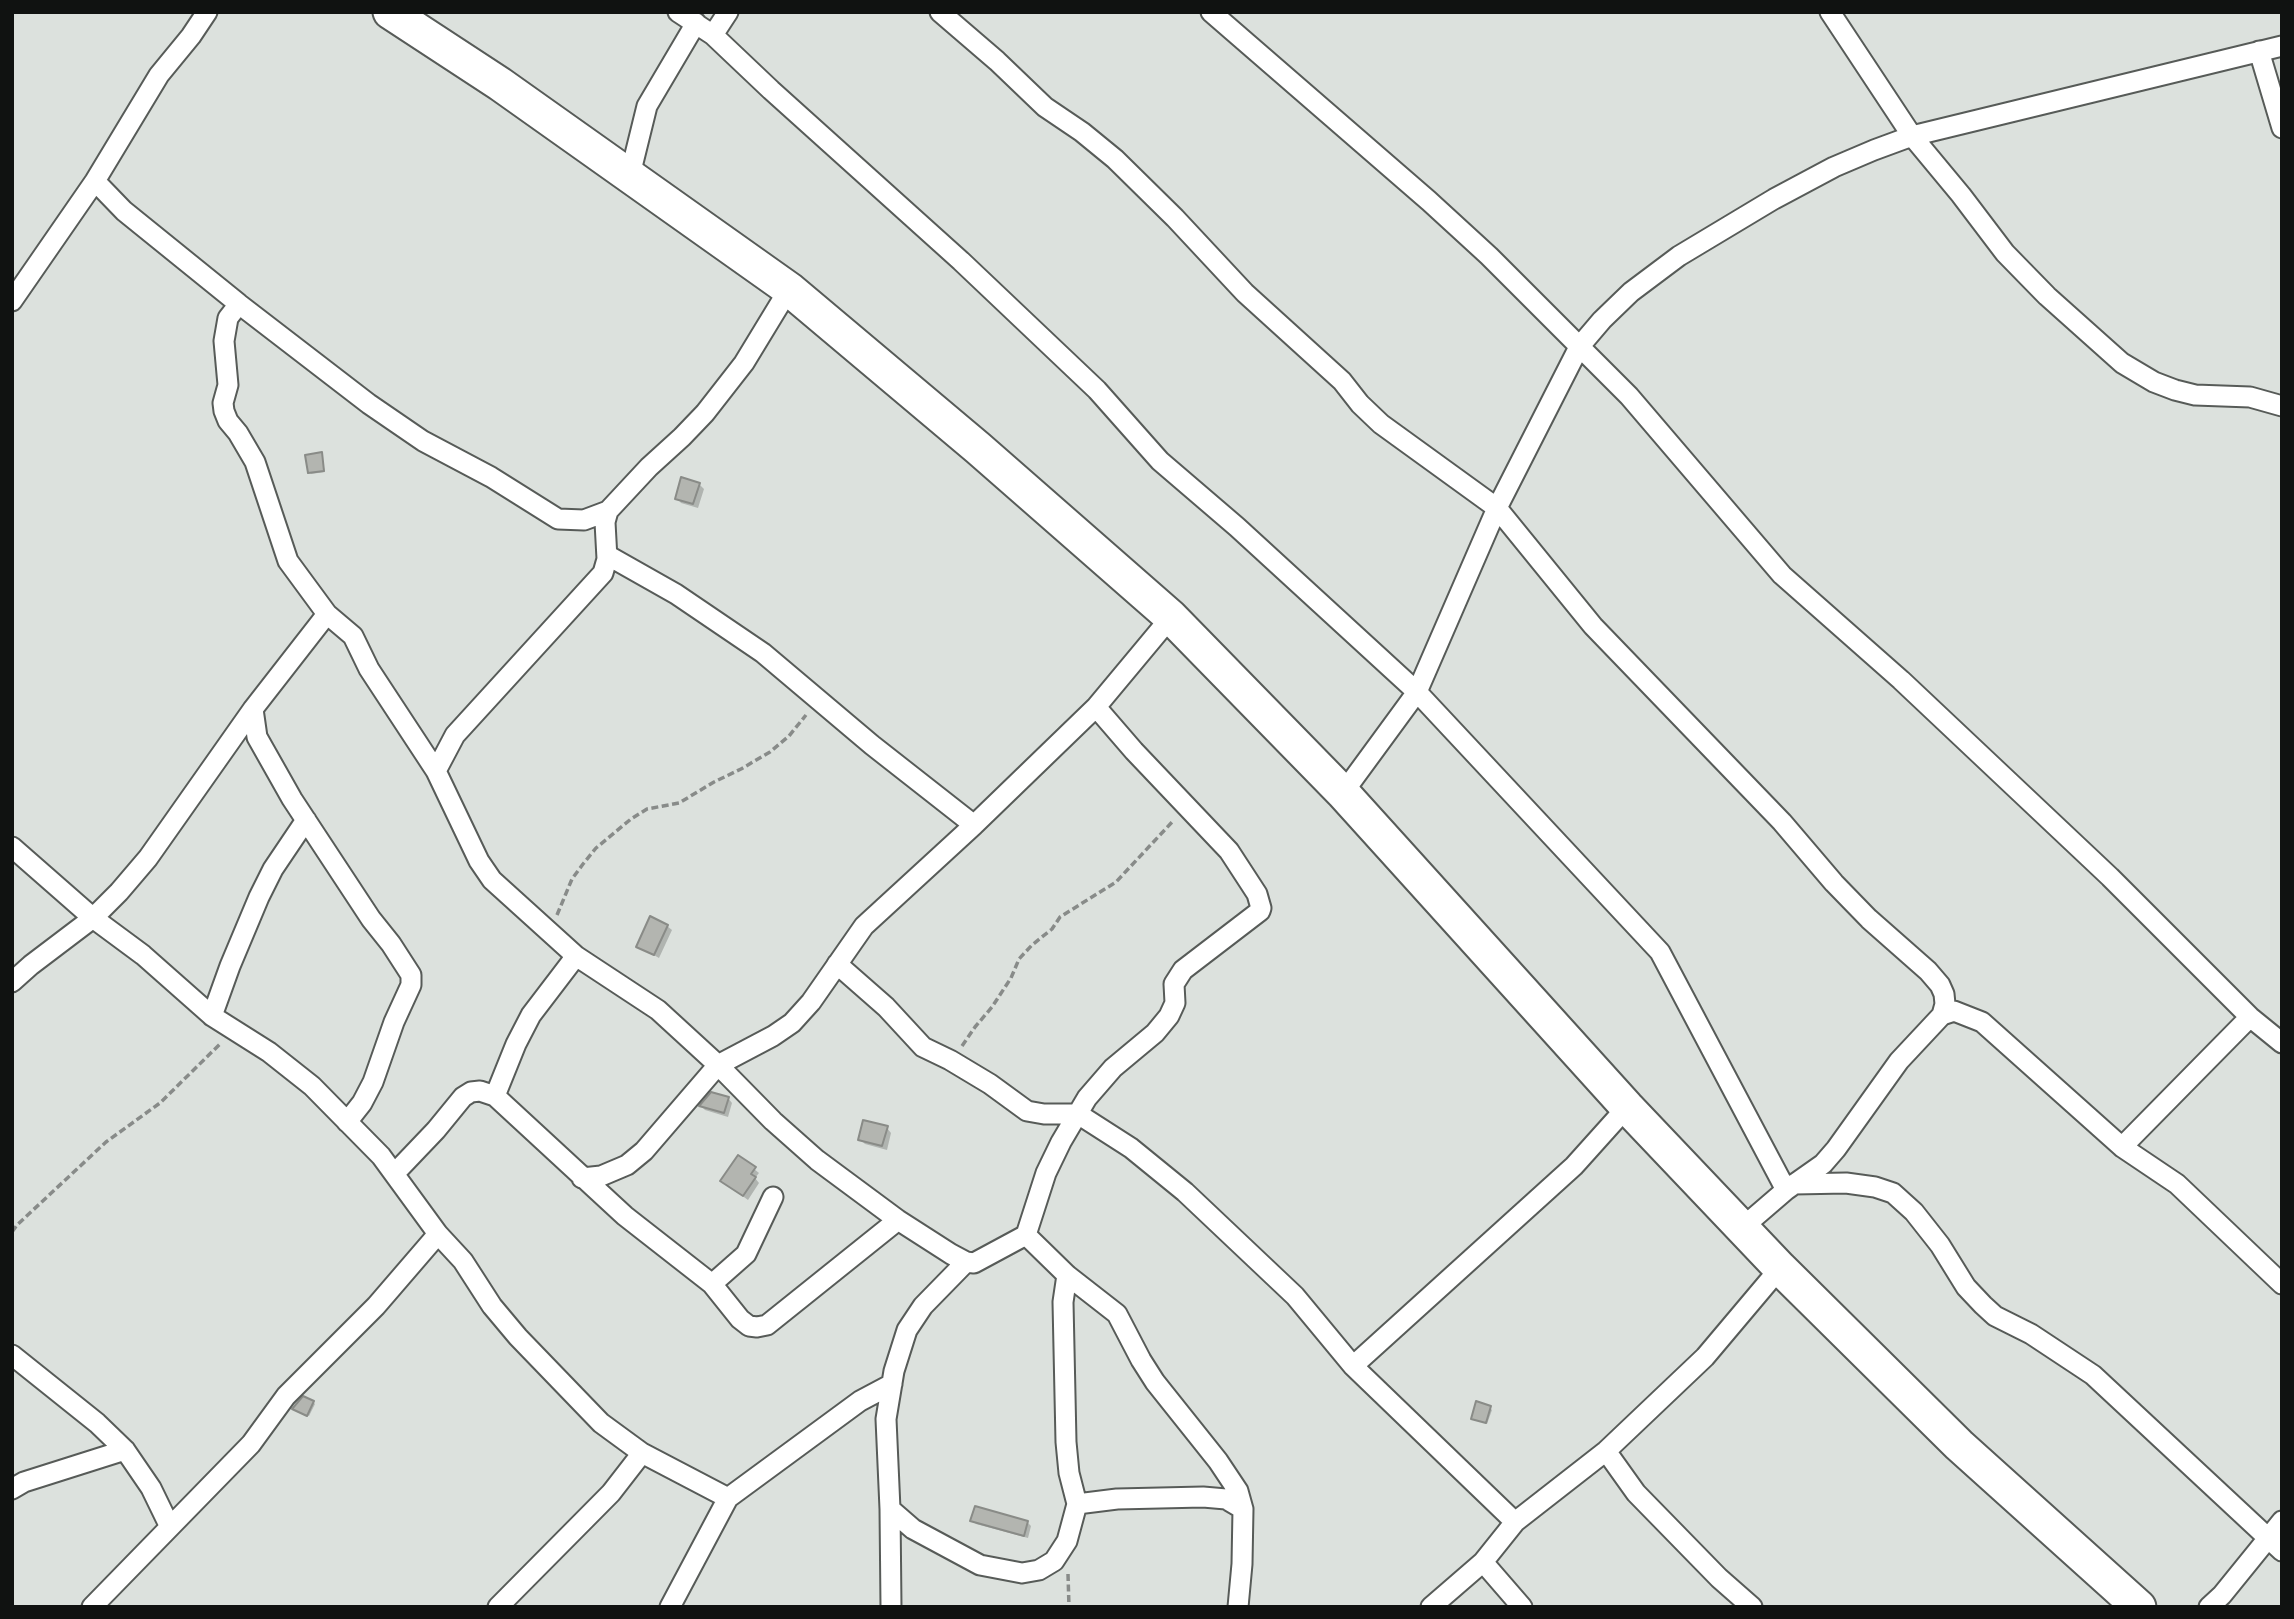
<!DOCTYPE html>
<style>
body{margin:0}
#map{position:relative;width:2294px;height:1619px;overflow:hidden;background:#dce1dd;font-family:Rubik,sans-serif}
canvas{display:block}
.frame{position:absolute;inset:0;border:14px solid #101211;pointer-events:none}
</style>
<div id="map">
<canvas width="2294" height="1619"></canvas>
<div class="frame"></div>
</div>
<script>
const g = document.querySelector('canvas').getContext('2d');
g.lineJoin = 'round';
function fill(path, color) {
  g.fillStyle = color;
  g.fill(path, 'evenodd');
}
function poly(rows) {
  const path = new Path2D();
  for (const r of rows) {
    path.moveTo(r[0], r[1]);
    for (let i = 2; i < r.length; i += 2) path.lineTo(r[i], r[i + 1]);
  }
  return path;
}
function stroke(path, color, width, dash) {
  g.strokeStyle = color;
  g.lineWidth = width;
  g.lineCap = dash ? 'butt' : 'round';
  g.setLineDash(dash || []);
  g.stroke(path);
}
const shadow = poly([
 [321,454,325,472,311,474,309,472],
 [699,484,704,489,698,508,681,503,677,498],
 [667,926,672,930,659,958,638,946],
 [728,1098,732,1103,728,1117,705,1110,701,1106],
 [887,1128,891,1133,887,1150,865,1144,860,1139],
 [754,1169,759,1173,755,1178,759,1183,748,1200,722,1181],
 [313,1402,315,1404,309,1416,295,1410],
 [1490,1408,1492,1410,1487,1424,1473,1419],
 [972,1520,1027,1522,1031,1526,1028,1538,976,1524]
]);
const building = poly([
 [322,452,324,471,308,473,305,455,322,452],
 [681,477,700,483,693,504,675,499,681,477],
 [650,916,668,925,654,955,636,947,650,916],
 [711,1092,729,1097,724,1113,699,1106,711,1092],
 [863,1120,888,1126,882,1146,858,1140,863,1120],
 [738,1155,756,1167,751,1174,756,1177,743,1196,720,1181,738,1155],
 [303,1396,314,1401,307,1416,292,1409,303,1396],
 [1476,1401,1491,1406,1486,1423,1471,1419,1476,1401],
 [975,1506,1028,1521,1024,1536,970,1521,975,1506]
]);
const path = poly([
 [557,915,572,879,583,864,596,848,631,819,647,809,679,803,714,782,741,769,770,752,789,736,806,715],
 [962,1046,975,1027,992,1007,1011,978,1019,959,1032,945,1052,929,1060,917,1116,882,1174,820],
 [12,1232,17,1225,106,1142,160,1103,220,1044],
 [1068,1574,1069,1607]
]);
const minor = poly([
 [678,12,713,35,771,90,961,261,1097,390,1160,461,1237,527,1417,692,1660,952,1786,1190],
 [940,12,997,61,1045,107,1082,132,1115,159,1175,218,1245,293,1342,381,1360,404,1381,424,1497,508,1593,626,1782,822,1834,883,1869,919,1928,971,1940,985,1944,994,1945,1004,1942,1015],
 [1211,12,1429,201,1489,256,1629,396,1782,575,1901,680,2110,877,2250,1017,2282,1043],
 [1830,12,1912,136,1961,195,2005,253,2047,296,2122,363,2154,382,2175,390,2195,395,2250,397,2282,406],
 [713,35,728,12],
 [2259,51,2282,128],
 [630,175,647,106,696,23],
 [95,181,124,211,239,304,369,404,423,441,491,477,558,519,584,520,608,511,649,467,682,437,705,413,744,363,789,289],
 [12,301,95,181,159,75,191,36,207,12],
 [239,304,228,318,224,341,228,385,223,403,224,411,228,421,238,433,255,462,288,561,327,614,353,636,369,669,436,771,479,861,492,880,576,956,658,1010,718,1065,773,1121,817,1160,898,1220,951,1254,966,1262,974,1263,1026,1235,1067,1275,1117,1314,1141,1360,1155,1382,1218,1461,1238,1491,1243,1509,1242,1564,1238,1607],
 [607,555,676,594,763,653,872,745,974,825],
 [253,709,257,737,292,799,371,919,391,944,411,975,411,985,394,1022,373,1082,362,1103,347,1122],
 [436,771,455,735,603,573,607,559,605,522,608,511],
 [1343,793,1417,692,1497,508,1579,347,1602,320,1631,292,1679,256,1774,199,1834,167,1874,150,1912,136,2282,46],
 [12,847,93,918,143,955,212,1016,269,1052,312,1086,381,1156,438,1234,463,1261,492,1306,518,1337,601,1423,642,1453,728,1498],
 [837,964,886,1007,923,1047,950,1060,990,1084,1027,1111,1044,1114,1078,1114,1131,1148,1185,1192,1295,1296,1353,1366,1515,1522],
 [12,982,31,965,93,918,119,892,148,858,253,709,327,614],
 [212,1016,230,966,259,897,273,869,306,820],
 [495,1096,516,1044,531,1015,576,956],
 [2122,1147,2250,1017],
 [395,1173,436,1130,463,1097,471,1092,480,1091,495,1096,625,1216,712,1284,740,1319,749,1326,757,1327,767,1325,898,1220],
 [582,1178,601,1176,627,1165,644,1151,718,1065,773,1036,792,1023,811,1002,864,926,974,825,1096,707,1171,617],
 [1794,1184,1846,1183,1875,1187,1893,1193,1914,1212,1940,1245,1966,1287,1983,1305,1995,1316,2031,1334,2093,1375,2282,1551],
 [1743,1227,1786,1190,1823,1164,1836,1149,1899,1061,1942,1015,1954,1011,1982,1022,2122,1147,2177,1184,2282,1284],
 [1026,1235,1046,1173,1061,1142,1087,1098,1113,1068,1155,1033,1169,1016,1175,1003,1174,984,1183,970,1260,911,1261,908,1257,894,1229,851,1134,751,1096,707],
 [966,1262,923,1306,907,1330,894,1371,886,1419,890,1509,913,1529,980,1565,1022,1573,1039,1570,1054,1561,1067,1541,1077,1504,1117,1499,1203,1497,1226,1499,1243,1509],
 [1067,1275,1063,1302,1066,1442,1069,1473,1077,1504],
 [712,1284,746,1254,773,1197],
 [12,1355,97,1423,125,1450,151,1488,169,1525],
 [1353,1366,1574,1166,1627,1107],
 [1606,1451,1636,1493,1719,1578,1752,1607],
 [12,1489,24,1482,125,1450],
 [890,1509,891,1607],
 [1483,1562,1522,1607],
 [92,1607,251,1444,286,1396,376,1306,438,1234],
 [498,1607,611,1493,642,1453],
 [670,1607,728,1498,860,1401,892,1384],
 [1431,1607,1483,1562,1515,1522,1606,1451,1705,1357,1780,1268],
 [2209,1607,2222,1595,2282,1521]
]);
const trunk = poly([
 [390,12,500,84,789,289,978,448,1171,617,1343,793,1627,1107,1780,1268,1959,1445,2139,1607]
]);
fill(shadow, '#0003');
fill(building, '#b3b5b0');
stroke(building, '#898b87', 2);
stroke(minor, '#575b58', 23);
stroke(trunk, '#575b58', 37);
stroke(path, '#888b89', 3.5, [7, 3.5]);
stroke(minor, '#fff', 19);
stroke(trunk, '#fff', 33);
</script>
